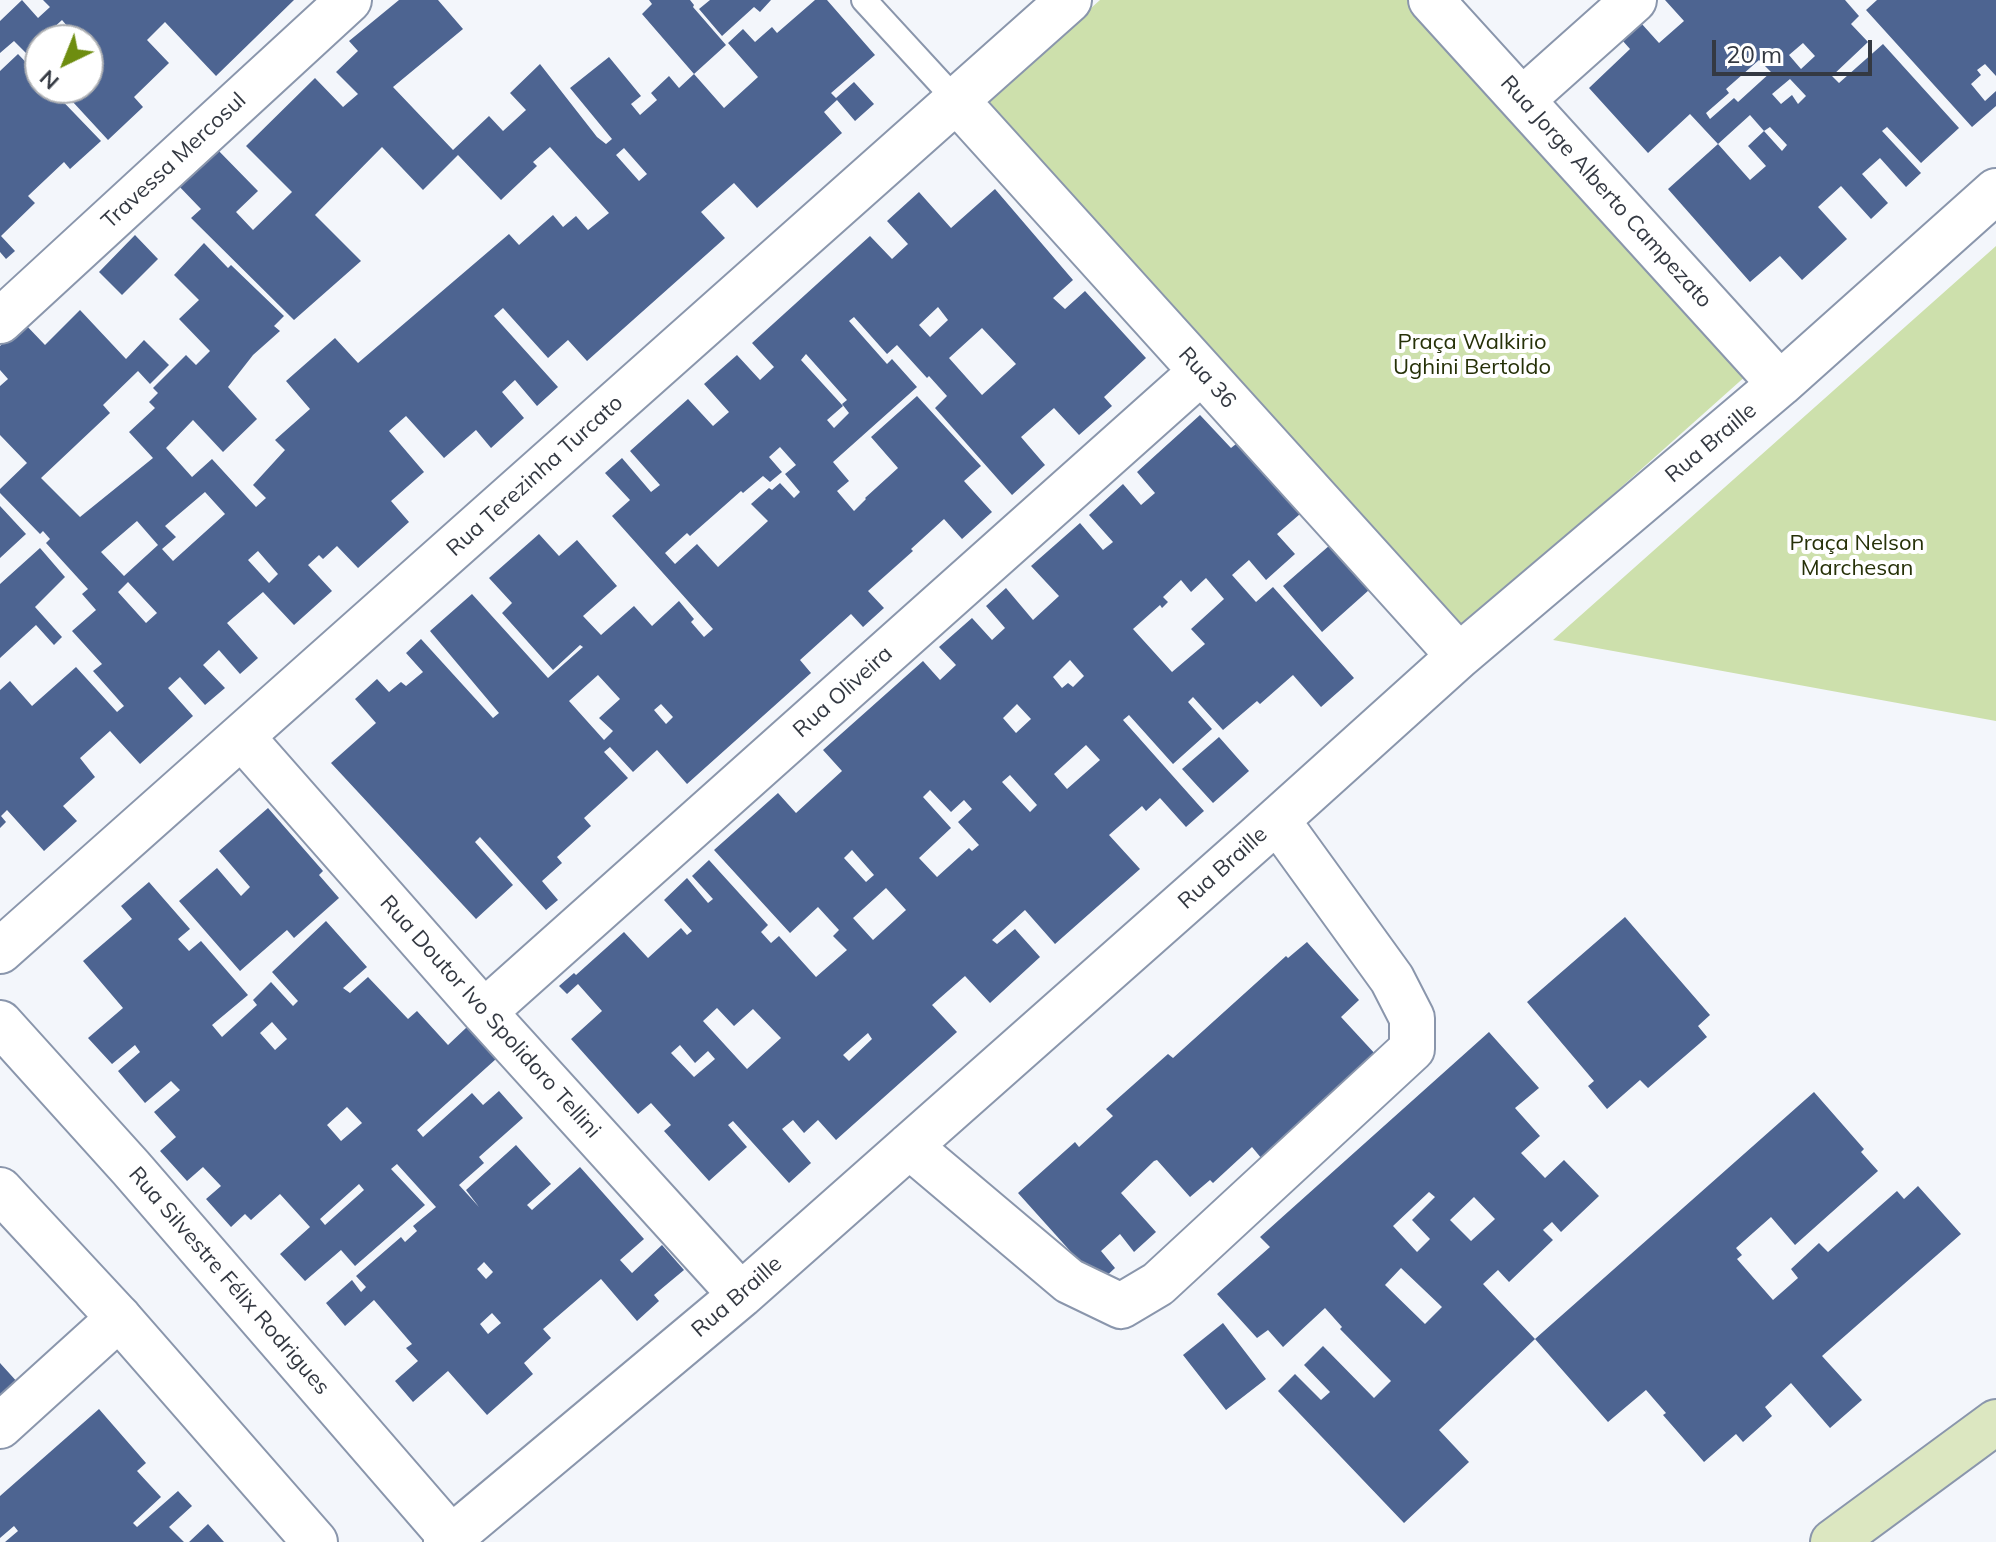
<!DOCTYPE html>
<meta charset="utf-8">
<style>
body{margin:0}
#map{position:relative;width:1996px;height:1542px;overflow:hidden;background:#f3f6fb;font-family:Mulish,sans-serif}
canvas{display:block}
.north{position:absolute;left:24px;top:24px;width:80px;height:80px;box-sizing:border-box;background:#fff;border:2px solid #aeb0b3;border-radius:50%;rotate:223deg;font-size:22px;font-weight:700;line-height:32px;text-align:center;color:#343942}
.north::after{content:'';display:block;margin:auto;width:28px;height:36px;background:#6e8d10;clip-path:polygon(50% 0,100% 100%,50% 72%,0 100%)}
.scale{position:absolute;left:1712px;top:40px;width:160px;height:36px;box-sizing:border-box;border:4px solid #343942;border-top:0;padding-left:10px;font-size:24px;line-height:28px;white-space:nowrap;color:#343942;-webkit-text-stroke:6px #fff;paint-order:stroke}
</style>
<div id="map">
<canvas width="1996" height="1542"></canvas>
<div class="north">N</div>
<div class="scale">20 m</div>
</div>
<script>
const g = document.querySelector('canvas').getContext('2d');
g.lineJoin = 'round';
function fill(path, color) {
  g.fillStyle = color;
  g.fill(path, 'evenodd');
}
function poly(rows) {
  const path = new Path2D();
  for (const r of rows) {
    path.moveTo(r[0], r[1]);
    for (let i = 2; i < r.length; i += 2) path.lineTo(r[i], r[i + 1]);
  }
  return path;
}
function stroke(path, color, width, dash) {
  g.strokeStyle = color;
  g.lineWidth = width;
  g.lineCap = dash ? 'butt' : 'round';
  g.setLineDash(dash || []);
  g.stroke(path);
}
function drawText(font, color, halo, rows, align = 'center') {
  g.font = font + ' Mulish,sans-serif';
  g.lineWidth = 8;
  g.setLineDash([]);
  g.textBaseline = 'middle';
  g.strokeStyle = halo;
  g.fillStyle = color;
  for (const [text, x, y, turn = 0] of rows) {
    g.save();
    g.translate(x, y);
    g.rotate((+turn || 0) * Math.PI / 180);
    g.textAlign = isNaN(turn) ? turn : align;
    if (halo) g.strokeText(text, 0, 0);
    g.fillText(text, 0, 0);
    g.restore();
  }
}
const green = poly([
 [1100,0,1412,0,1748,374,1461,630,986,102],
 [1996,246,1996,721,1553,640]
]);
const building = poly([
 [22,0,38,18,50,7,43,0,294,0,216,76,165,22,147,40,169,63,134,97,143,107,108,140,60,88,88,88,88,40,68,40,74,34,62,20,26,53,14,41,0,53,0,21],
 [399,0,438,0,463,29,393,87,453,150,489,116,503,131,526,110,510,93,540,64,597,137,606,144,612,139,570,88,609,57,641,96,631,104,640,115,657,100,651,93,669,76,679,88,694,74,724,108,758,77,728,43,743,29,755,42,772,27,777,33,815,0,827,0,875,55,831,93,836,98,854,82,874,104,855,121,837,100,824,112,842,133,757,208,734,183,701,212,725,238,587,361,568,340,548,358,503,308,494,316,558,387,537,406,515,380,502,392,524,418,491,448,476,430,444,458,406,416,389,431,424,472,391,501,409,522,358,568,337,546,323,559,319,555,308,565,332,591,294,625,263,592,227,623,258,658,240,674,219,650,203,665,225,688,205,705,180,677,168,688,193,716,140,764,110,731,80,758,95,777,63,806,77,821,44,851,7,810,1,816,6,822,0,828,0,690,10,681,32,706,76,667,117,712,124,706,93,671,102,664,72,631,96,610,82,594,88,589,46,543,50,539,43,531,40,534,0,493,0,489,27,463,0,435,0,386,8,379,0,370,0,346,24,323,45,345,80,310,126,359,144,340,169,365,150,384,138,371,103,405,110,413,41,478,80,517,153,458,129,432,155,408,149,402,158,393,153,388,186,355,196,365,210,351,179,319,199,300,174,275,204,243,228,268,231,265,284,316,274,326,280,331,253,355,228,387,257,419,223,452,193,420,166,448,192,477,212,459,256,507,266,498,253,485,285,450,275,440,310,409,286,381,335,338,358,363,509,234,519,245,553,215,563,227,576,216,588,230,609,213,550,147,533,162,537,166,501,200,458,155,423,190,382,147,315,215,361,261,294,320,191,218,201,209,175,182,213,145,258,191,236,212,253,230,292,192,246,146,315,78,343,107,358,94,336,72,358,51,349,41],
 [624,148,647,174,639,181,616,155],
 [205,492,225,514,173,561,162,549,176,537,165,526],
 [137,521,158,545,124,576,101,552],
 [258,551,278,574,269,583,248,560],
 [128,582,157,613,146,623,118,592],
 [649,0,690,0,694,5,693,7,726,45,694,74,642,14,652,4],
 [710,0,771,0,760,12,754,7,722,36,699,9],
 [1665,0,1845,0,1859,16,1851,24,1868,42,1832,76,1839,83,1883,44,1959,128,1921,163,1887,127,1882,131,1921,173,1906,187,1880,158,1862,174,1888,203,1871,219,1841,186,1818,207,1847,239,1802,280,1780,256,1750,282,1668,189,1718,144,1750,180,1766,166,1748,146,1764,131,1782,151,1787,145,1770,127,1764,131,1750,115,1718,144,1690,114,1648,153,1589,88,1630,49,1622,40,1641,23,1659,43,1684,21],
 [1803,43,1815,56,1801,69,1789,55],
 [1759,60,1771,72,1738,102,1734,98,1710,119,1706,113,1729,93,1726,89],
 [1790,79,1806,96,1798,104,1792,95,1781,104,1772,94],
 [1877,0,1996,0,1996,76,1985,64,1977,70,1981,75,1971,84,1985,101,1996,91,1996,106,1972,127,1866,10],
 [18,54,40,77,40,88,50,88,101,141,70,169,64,162,28,196,35,203,1,236,15,251,6,259,0,252,0,71],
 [995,189,1073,280,1053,298,1065,309,1085,291,1146,358,1104,397,1112,406,1079,435,1054,408,1021,437,1045,465,1012,495,935,408,947,396,929,376,927,378,897,345,887,354,854,317,849,321,887,364,892,359,917,387,833,462,849,481,837,491,854,511,866,499,865,498,898,468,871,437,917,396,981,466,964,481,992,512,962,539,944,519,911,549,913,551,868,591,884,608,863,627,851,614,800,660,811,673,687,784,657,750,633,772,610,747,604,752,628,778,584,818,591,826,557,857,562,863,542,881,558,900,546,910,480,837,475,842,513,885,476,919,331,763,376,723,355,699,377,679,389,692,401,682,406,686,423,672,406,653,421,639,493,718,499,713,430,631,472,594,548,678,583,647,580,645,553,670,502,613,512,603,489,578,539,534,559,556,577,540,617,586,583,616,601,635,634,606,652,626,679,601,694,619,691,622,704,637,713,629,612,516,630,500,605,473,622,458,651,492,660,485,630,451,688,399,713,426,729,412,704,384,737,355,760,380,774,367,752,343,870,236,892,259,908,244,887,221,919,192,951,228],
 [938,307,948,320,930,337,919,325],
 [982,328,1016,364,982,395,949,358],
 [806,354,847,400,842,404,849,413,834,428,827,420,843,406,801,360],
 [780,447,796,465,785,474,800,492,794,498,780,483,772,490,769,488,751,504,768,521,718,567,697,544,675,564,665,553,687,533,690,536,741,491,743,493,763,476,770,482,782,472,769,457],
 [598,675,620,699,599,718,613,731,604,740,569,701],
 [661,704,673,717,666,724,654,710],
 [135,235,158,259,122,295,99,272],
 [1200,415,1231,448,1236,444,1300,514,1277,534,1295,554,1266,580,1249,560,1232,575,1256,602,1273,587,1354,678,1321,707,1293,675,1260,704,1257,701,1223,730,1193,697,1188,702,1212,729,1173,764,1129,715,1123,720,1204,811,1186,827,1160,798,1146,811,1142,806,1109,835,1140,869,1055,944,1025,910,992,940,997,944,1015,929,1040,957,990,1003,965,976,932,1005,957,1032,836,1140,818,1120,804,1133,793,1120,782,1129,811,1163,789,1183,733,1121,728,1125,747,1147,709,1181,664,1131,671,1125,651,1103,638,1114,571,1039,602,1011,578,984,567,994,559,986,574,973,576,975,624,932,648,958,681,928,687,935,692,931,664,900,687,878,708,903,713,899,692,876,709,860,768,925,761,932,771,943,779,936,816,977,847,950,833,936,839,930,818,907,790,933,714,850,778,793,796,813,842,771,823,750,923,661,940,680,956,665,939,647,972,618,992,640,1005,628,986,606,1006,588,1033,620,1059,596,1031,566,1080,523,1103,550,1113,542,1089,515,1123,484,1141,505,1155,493,1137,472],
 [1206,578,1224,599,1191,629,1205,644,1172,672,1133,629,1160,605,1162,608,1168,602,1163,597,1181,580,1191,592],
 [1070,660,1084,676,1073,687,1068,683,1062,688,1053,677],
 [1017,704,1031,719,1016,733,1003,718],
 [1086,745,1100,760,1067,789,1054,774],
 [1010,775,1037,805,1030,812,1002,782],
 [930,790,951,812,964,800,972,809,958,822,979,845,972,851,969,848,937,877,919,858,951,828,923,797],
 [852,850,874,875,866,882,844,858],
 [886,888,906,910,873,940,853,918],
 [717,1008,734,1026,753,1009,781,1038,747,1069,703,1021],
 [868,1033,872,1039,849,1061,843,1055],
 [680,1045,695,1063,708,1051,715,1059,694,1077,671,1053],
 [0,506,26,534,0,558],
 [1330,545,1369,590,1322,632,1283,586],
 [40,548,65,577,35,607,62,637,54,645,36,625,0,658,0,584],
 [1219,737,1249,771,1213,803,1182,769],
 [268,808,323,871,319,875,339,898,294,938,287,930,240,971,179,901,217,868,241,896,250,887,219,851],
 [149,882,190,929,178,939,189,951,201,941,248,995,212,1025,222,1037,257,1005,253,1000,271,982,293,1006,298,1001,272,972,326,921,367,967,343,988,350,993,368,977,408,1019,417,1011,448,1045,467,1027,496,1059,417,1130,423,1137,472,1093,483,1105,499,1091,523,1118,479,1157,484,1163,459,1185,479,1207,466,1190,516,1145,551,1184,527,1205,532,1210,580,1167,644,1239,620,1260,632,1273,662,1245,684,1270,654,1295,659,1301,637,1321,601,1279,543,1329,551,1338,524,1363,533,1374,487,1415,448,1371,413,1402,395,1381,418,1361,406,1348,412,1344,374,1300,345,1326,326,1303,352,1280,361,1292,366,1287,356,1276,401,1237,405,1242,417,1231,413,1226,436,1207,397,1164,391,1169,425,1205,355,1266,341,1250,305,1281,280,1254,310,1227,280,1194,251,1220,245,1214,231,1227,206,1199,221,1186,203,1167,187,1181,160,1151,176,1137,154,1112,180,1090,171,1081,145,1103,118,1071,140,1052,135,1045,112,1064,88,1038,123,1008,83,961,132,919,121,906],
 [272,1022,287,1039,275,1050,260,1033],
 [347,1107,362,1123,341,1141,327,1125],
 [359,1184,364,1190,325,1225,320,1219],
 [484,1262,493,1272,486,1279,477,1269],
 [492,1313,501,1323,488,1334,480,1324],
 [1625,917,1710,1015,1698,1026,1707,1037,1648,1088,1640,1080,1607,1109,1588,1086,1594,1081,1527,1002],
 [1307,942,1359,1000,1341,1017,1377,1056,1262,1159,1252,1147,1213,1183,1210,1180,1190,1197,1157,1160,1154,1161,1121,1193,1156,1232,1134,1252,1120,1234,1101,1251,1115,1268,1099,1283,1018,1193,1075,1142,1079,1147,1113,1116,1106,1109,1168,1054,1173,1058,1286,956,1288,958],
 [1489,1032,1539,1088,1515,1108,1540,1136,1521,1153,1545,1178,1564,1160,1599,1196,1561,1232,1552,1222,1543,1230,1553,1240,1509,1282,1498,1270,1483,1284,1535,1339,1814,1092,1864,1149,1861,1152,1878,1171,1795,1245,1771,1217,1736,1248,1742,1255,1737,1259,1773,1300,1798,1278,1791,1269,1819,1243,1828,1252,1897,1191,1904,1199,1918,1186,1961,1234,1822,1356,1862,1400,1830,1428,1791,1383,1765,1407,1772,1416,1743,1442,1736,1434,1704,1462,1663,1415,1666,1413,1646,1390,1608,1422,1535,1339,1439,1430,1469,1462,1404,1523,1278,1391,1295,1374,1321,1400,1330,1392,1304,1365,1323,1346,1374,1398,1391,1381,1340,1329,1342,1327,1325,1308,1283,1347,1268,1330,1257,1338,1217,1294,1270,1247,1260,1237],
 [1429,1192,1435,1197,1412,1220,1430,1239,1417,1252,1393,1226],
 [1474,1197,1495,1219,1471,1241,1450,1220],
 [1401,1268,1442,1307,1425,1324,1385,1285],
 [1223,1323,1266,1379,1226,1410,1183,1355],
 [0,1363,19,1384,0,1400],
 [99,1409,146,1463,137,1471,161,1497,133,1523,137,1527,178,1491,192,1506,169,1527,184,1542,5,1542,18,1531,14,1526,0,1538,0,1496],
 [208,1524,224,1542,189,1542]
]);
const service = poly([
 [864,0,956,100]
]);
const minor = poly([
 [1431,0,1780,384],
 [956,100,1459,656],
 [1522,100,1634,0],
 [0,321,349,0],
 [242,737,484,1012,741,1295],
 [0,951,1069,0],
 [484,1012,1201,372],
 [909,1146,1069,1281,1121,1306,1158,1284,1412,1049,1412,1018,1392,979,1277,820],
 [0,1426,119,1318],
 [446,1542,741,1295,1256,839,1459,656,1780,384,1996,191]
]);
const tertiary = poly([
 [0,1023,131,1168,455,1542],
 [0,1190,119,1318,315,1542]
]);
const secondary = poly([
 [1833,1542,1996,1422]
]);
const streetNames = [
 ["Travessa Mercosul",174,161,-43],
 ["Rua Jorge Alberto Campezato",1606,192,48],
 ["Rua 36",1207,378,48],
 ["Rua Braille",1711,443,-40],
 ["Rua Terezinha Turcato",535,476,-42],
 ["Rua Oliveira",843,692,-42],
 ["Rua Braille",1223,868,-42],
 ["Rua Doutor Ivo Spolidoro Tellini",490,1017,48],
 ["Rua Silvestre Félix Rodrigues",229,1281,49],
 ["Rua Braille",737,1297,-41]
];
const parkNames = [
 ["Praça Walkirio",1472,342],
 ["Ughini Bertoldo",1472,367],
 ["Praça Nelson",1857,543],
 ["Marchesan",1857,568]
];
fill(green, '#cde0ac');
fill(building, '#4d6491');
stroke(service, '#8a96ac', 28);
stroke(minor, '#8a96ac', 48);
stroke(tertiary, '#8a96ac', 48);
stroke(secondary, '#8a96ac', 48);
stroke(service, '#fff', 24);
stroke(minor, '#fff', 44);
stroke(tertiary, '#fff', 44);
stroke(secondary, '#dce7c1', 44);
drawText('22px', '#343942', '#fff', streetNames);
drawText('22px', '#263108', '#fff', parkNames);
</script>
